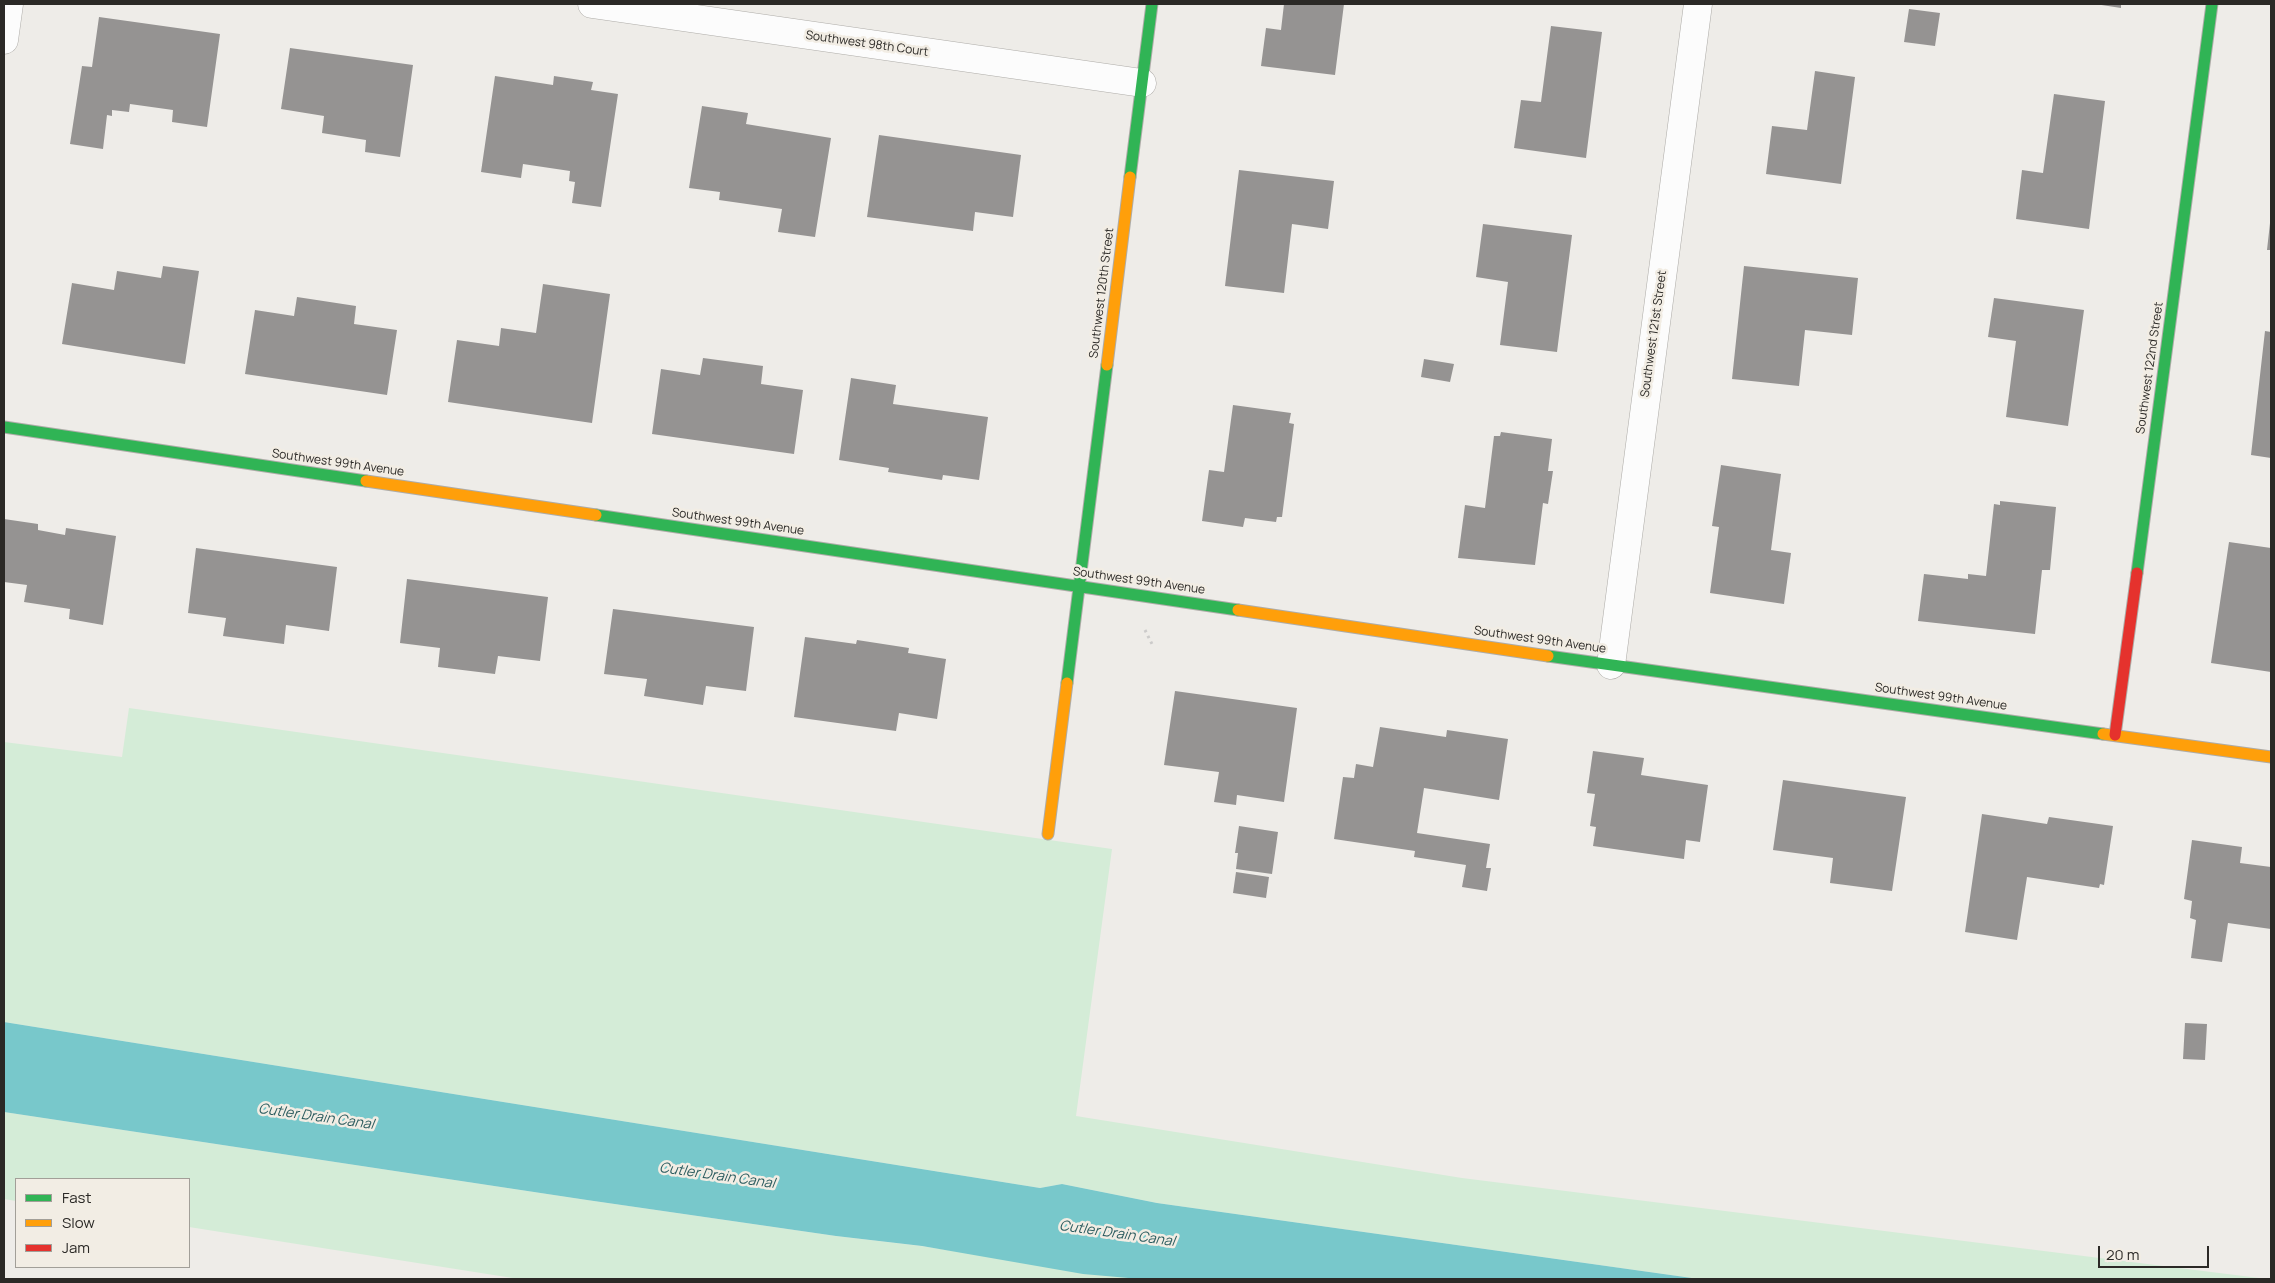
<!DOCTYPE html>
<style>
body{margin:0}
#map{position:relative;width:2275px;height:1283px;overflow:hidden;background:#eeece8;font-family:Manrope,sans-serif}
canvas{display:block}
.frame{position:absolute;inset:0;border:5px solid #2b2926;pointer-events:none}
.legend{position:absolute;left:15px;top:1178px;width:175px;height:90px;box-sizing:border-box;background:#f2ede4;border:1px solid #a29f98;margin:0;padding:6px 9px;list-style:none;font-size:15px;color:#2b2926}
.legend li{display:flex;align-items:center;gap:10px;height:25px}
.legend b{width:25px;border:1px solid #a29f98}
.scale{position:absolute;left:2098px;top:1246px;width:111px;height:22px;box-sizing:border-box;border:2px solid #2b2926;border-top:0;padding-left:6px;font-size:15px;line-height:18px;white-space:nowrap;color:#2b2926;-webkit-text-stroke:4px #f2ede4;paint-order:stroke}
</style>
<div id="map">
<canvas width="2275" height="1283"></canvas>
<div class="frame"></div>
<ul class="legend">
<li><b style="height:6px;background:#30b455"></b>Fast</li>
<li><b style="height:6px;background:#ff9f0a"></b>Slow</li>
<li><b style="height:6px;background:#e5322d"></b>Jam</li>
</ul>
<div class="scale">20 m</div>
</div>
<script>
const g = document.querySelector('canvas').getContext('2d');
g.lineJoin = 'round';
function fill(path, color) {
  g.fillStyle = color;
  g.fill(path, 'evenodd');
}
function poly(rows) {
  const path = new Path2D();
  for (const r of rows) {
    path.moveTo(r[0], r[1]);
    for (let i = 2; i < r.length; i += 2) path.lineTo(r[i], r[i + 1]);
  }
  return path;
}
function stroke(path, color, width, dash) {
  g.strokeStyle = color;
  g.lineWidth = width;
  g.lineCap = dash ? 'butt' : 'round';
  g.setLineDash(dash || []);
  g.stroke(path);
}
function drawText(font, color, halo, rows, align = 'center') {
  g.font = font + ' Manrope,sans-serif';
  g.lineWidth = 5;
  g.setLineDash([]);
  g.textBaseline = 'middle';
  g.strokeStyle = halo;
  g.fillStyle = color;
  for (const [text, x, y, turn = 0] of rows) {
    g.save();
    g.translate(x, y);
    g.rotate((+turn || 0) * Math.PI / 180);
    g.textAlign = isNaN(turn) ? turn : align;
    if (halo) g.strokeText(text, 0, 0);
    g.fillText(text, 0, 0);
    g.restore();
  }
}
const green = poly([
 [129,708,1112,849,1076,1116,1462,1178,2267,1279,1699,1279,1157,1203,1062,1184,1040,1188,4,1022,4,742,122,757],
 [4,1112,587,1200,836,1236,921,1246,1140,1279,519,1279,189,1227,189,1179,16,1179,16,1201,4,1199]
]);
const water = poly([
 [4,1022,1040,1188,1062,1184,1157,1203,1699,1279,1140,1279,1083,1274,922,1246,836,1236,587,1200,4,1112]
]);
const building = poly([
 [1284,4,1344,4,1335,75,1261,66,1266,28,1281,30],
 [2095,4,2121,4,2121,8],
 [1909,9,1940,13,1935,46,1904,42],
 [99,17,220,34,207,127,172,122,173,110,130,104,129,112,112,110,112,116,107,115,103,149,70,144,82,66,92,67],
 [1551,26,1602,32,1586,158,1514,148,1521,100,1541,102],
 [290,48,413,65,400,157,365,152,366,140,322,133,324,116,281,109],
 [1815,71,1855,77,1841,184,1766,174,1772,126,1807,130],
 [495,76,553,85,554,76,593,82,591,90,618,94,601,207,572,203,575,182,569,181,570,171,523,164,521,178,481,172],
 [2054,94,2105,101,2089,229,2016,219,2022,170,2043,173],
 [702,106,748,113,746,124,831,138,815,237,778,232,782,209,719,200,720,192,689,188],
 [879,135,1021,155,1013,217,975,212,973,231,867,217],
 [1239,170,1334,181,1328,229,1292,224,1284,293,1225,286],
 [2270,223,2271,223,2271,250,2267,250],
 [1483,224,1572,235,1557,352,1500,345,1508,282,1476,277],
 [163,266,199,271,185,364,62,344,72,283,114,290,117,271,161,278],
 [1744,266,1858,278,1852,335,1805,330,1799,386,1732,379],
 [543,284,610,294,592,423,448,402,457,340,499,346,501,328,536,333],
 [297,297,356,306,354,324,397,330,387,395,245,374,255,310,294,316],
 [1994,298,2084,310,2068,426,2006,417,2016,341,1988,337],
 [2265,331,2271,332,2271,458,2251,455],
 [703,358,763,366,761,384,803,390,794,454,652,434,661,369,700,375],
 [1424,359,1454,364,1450,382,1421,377],
 [851,378,896,385,893,404,988,417,979,480,943,475,942,480,888,472,889,468,839,460],
 [1233,405,1291,413,1289,423,1294,424,1282,517,1277,517,1276,522,1245,518,1243,527,1202,521,1209,470,1224,472],
 [1501,432,1552,439,1548,471,1553,471,1548,504,1543,503,1535,565,1458,558,1465,505,1485,508,1494,436,1500,436],
 [1721,465,1781,474,1771,550,1791,553,1784,604,1710,593,1719,527,1712,526],
 [2000,501,2056,507,2050,570,2042,570,2035,634,1918,621,1924,574,1968,579,1968,574,1986,576,1994,504,2000,505],
 [4,519,38,524,38,530,65,535,66,528,116,536,103,625,69,619,70,609,24,602,27,585,4,582],
 [2229,542,2271,548,2271,672,2211,663],
 [196,548,337,567,329,631,286,625,284,644,223,636,226,618,188,613],
 [407,579,548,597,540,661,498,656,495,674,438,667,440,648,400,643],
 [613,609,754,627,746,691,706,686,703,705,644,696,647,679,604,674],
 [805,637,856,644,857,640,909,648,908,653,946,659,937,719,899,713,896,731,794,717],
 [1175,691,1297,708,1284,802,1237,795,1236,805,1214,802,1219,772,1164,765],
 [1380,727,1446,737,1447,730,1508,739,1499,800,1424,788,1417,833,1490,844,1486,868,1491,868,1487,891,1462,887,1466,865,1414,857,1415,851,1334,839,1343,777,1354,778,1356,764,1373,767],
 [1593,751,1644,758,1641,775,1708,785,1700,842,1686,840,1684,859,1593,846,1596,827,1590,826,1595,794,1587,793],
 [1783,780,1906,797,1892,891,1830,883,1833,858,1773,850],
 [1982,814,2047,824,2049,817,2113,826,2104,885,2100,884,2099,888,2027,877,2017,940,1965,932],
 [1239,826,1278,832,1272,874,1236,869,1238,853,1235,853],
 [2192,840,2242,847,2240,863,2271,867,2271,929,2228,923,2222,962,2191,958,2196,920,2190,918,2192,901,2184,899],
 [1236,872,1269,877,1266,898,1233,893],
 [2185,1023,2207,1024,2205,1060,2183,1059]
]);
const path = poly([
 [1145,630,1153,646]
]);
const street = poly([
 [592,4,1142,83],
 [4,40,9,4],
 [1611,665,1698,4]
]);
const fast = poly([
 [1130,177,1152,4],
 [4,427,366,481],
 [596,515,1238,610],
 [2137,573,2212,4],
 [1548,656,2103,734],
 [1067,683,1107,365]
]);
const slow = poly([
 [1107,365,1130,177],
 [366,481,596,515],
 [1238,610,1548,656],
 [2103,734,2271,757],
 [1048,834,1067,683]
]);
const jam = poly([
 [2115,735,2137,573]
]);
const streetNames = [
 ["Southwest 98th Court",867,44,8],
 ["Southwest 120th Street",1102,293,-83],
 ["Southwest 121st Street",1654,334,-82],
 ["Southwest 122nd Street",2150,368,-82],
 ["Southwest 99th Avenue",338,463,8],
 ["Southwest 99th Avenue",738,522,8],
 ["Southwest 99th Avenue",1139,581,8],
 ["Southwest 99th Avenue",1540,640,8],
 ["Southwest 99th Avenue",1941,697,8]
];
const waterNames = [
 ["Cutler Drain Canal",316,1117,8],
 ["Cutler Drain Canal",717,1176,8],
 ["Cutler Drain Canal",1117,1234,8]
];
fill(green, '#d4ecd7');
fill(water, '#78c8cb');
fill(building, '#959392');
stroke(street, '#aeaca8', 29);
stroke(fast, '#aeaca8', 13);
stroke(slow, '#aeaca8', 13);
stroke(jam, '#aeaca8', 13);
stroke(path, '#cccbca', 3, [2.5, 4]);
stroke(street, '#fcfcfc', 28);
stroke(fast, '#30b455', 11);
stroke(slow, '#ff9f0a', 11);
stroke(jam, '#e5322d', 11);
drawText('12px', '#2b2926', '#f2ede4', streetNames);
drawText('italic 14px', '#2a5b5e', '#f2ede4', waterNames);
</script>
